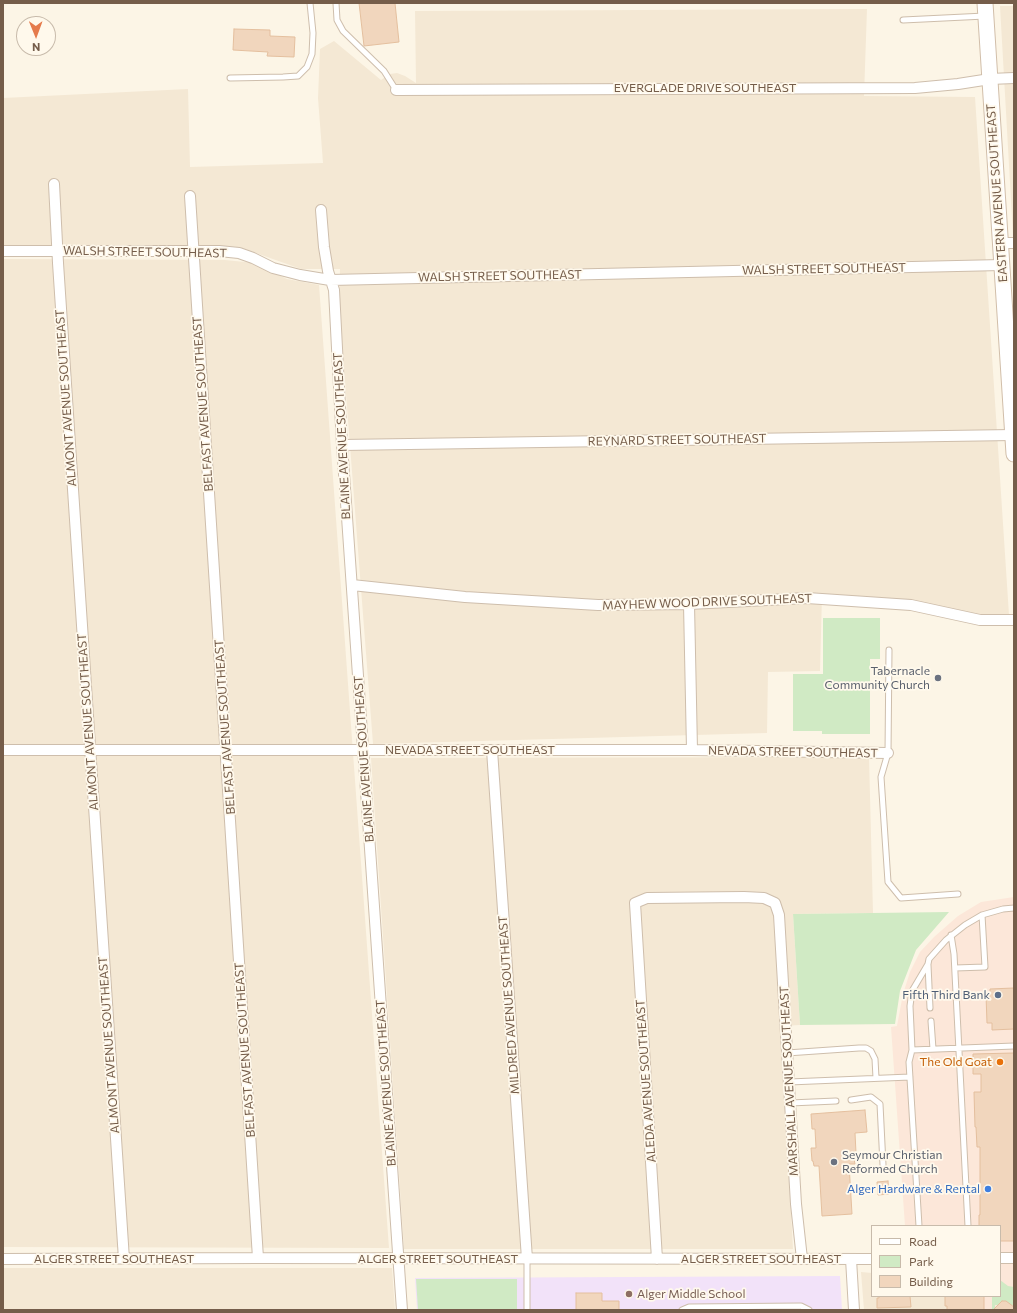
<!DOCTYPE html>
<style>
body{margin:0}
#map{position:relative;width:1017px;height:1313px;overflow:hidden;background:#fcf5e6;font-family:Commissioner,sans-serif}
canvas{display:block}
.frame{position:absolute;inset:0;border:4px solid #755d4a;pointer-events:none}
.legend{position:absolute;left:871px;top:1225px;width:130px;height:72px;box-sizing:border-box;background:#fff9ec;border:1px solid #c8bbab;margin:0;padding:5px 7px;list-style:none;font-size:12px;color:#755d4a}
.legend li{display:flex;align-items:center;gap:8px;height:20px}
.legend b{width:20px;border:1px solid #c8bbab}
.north{position:absolute;left:16px;top:16px;width:40px;height:40px;box-sizing:border-box;background:#fff9ec;border:1px solid #c8bbab;border-radius:50%;rotate:179deg;font-size:11px;font-weight:700;line-height:16px;text-align:center;color:#755d4a}
.north::after{content:'';display:block;margin:auto;width:14px;height:18px;background:#e57b4c;clip-path:polygon(50% 0,100% 100%,50% 72%,0 100%)}
</style>
<div id="map">
<canvas width="1017" height="1313"></canvas>
<div class="frame"></div>
<ul class="legend">
<li><b style="height:5px;background:#fff"></b>Road</li>
<li><b style="height:11px;background:#d0eac4"></b>Park</li>
<li><b style="height:11px;background:#f1d6bd"></b>Building</li>
</ul>
<div class="north">N</div>
</div>
<script>
const g = document.querySelector('canvas').getContext('2d');
g.lineJoin = 'round';
function fill(path, color) {
  g.fillStyle = color;
  g.fill(path, 'evenodd');
}
function poly(rows) {
  const path = new Path2D();
  for (const r of rows) {
    path.moveTo(r[0], r[1]);
    for (let i = 2; i < r.length; i += 2) path.lineTo(r[i], r[i + 1]);
  }
  return path;
}
function stroke(path, color, width, dash) {
  g.strokeStyle = color;
  g.lineWidth = width;
  g.lineCap = dash ? 'butt' : 'round';
  g.setLineDash(dash || []);
  g.stroke(path);
}
function drawText(font, color, halo, rows, align = 'center') {
  g.font = font + ' Commissioner,sans-serif';
  g.lineWidth = 3.5;
  g.setLineDash([]);
  g.textBaseline = 'middle';
  g.strokeStyle = halo;
  g.fillStyle = color;
  for (const [text, x, y, turn = 0] of rows) {
    g.save();
    g.translate(x, y);
    g.rotate((+turn || 0) * Math.PI / 180);
    g.textAlign = isNaN(turn) ? turn : align;
    if (halo) g.strokeText(text, 0, 0);
    g.fillText(text, 0, 0);
    g.restore();
  }
}
const residential = poly([
 [1000,6,1014,6,1014,236,1013,236],
 [867,9,864,96,975,97,1009,615,973,614,822,595,820,671,768,672,767,733,373,744,339,303,340,269,301,269,239,247,159,245,3,245,3,98,188,89,190,167,323,163,318,98,320,49,334,41,381,80,390,74,397,73,405,76,416,83,415,11],
 [3,259,225,260,255,263,287,279,319,285,389,1248,3,1247],
 [869,757,873,913,793,914,800,1025,781,1026,793,1249,404,1249,371,758],
 [3,1268,392,1268,395,1310,3,1310],
 [861,1272,872,1273,872,1296,968,1296,968,1310,864,1310]
]);
const commercial = poly([
 [1014,897,1014,1310,968,1310,968,1296,1000,1296,1000,1226,905,1226,891,1027,897,1026,903,994,910,972,920,952,934,937,958,916,981,902]
]);
const education = poly([
 [840,1276,842,1310,417,1310,415,1278]
]);
const green = poly([
 [823,618,880,618,880,659,870,659,870,734,822,734,822,731,793,731,793,674,823,674],
 [949,912,916,950,900,991,895,1024,800,1025,793,914],
 [416,1279,517,1279,517,1310,418,1310],
 [1000,1280,1008,1286,1014,1287,1014,1305,1010,1305,1006,1301,1002,1301,998,1305,995,1305,995,1310,992,1310,992,1296,1000,1296]
]);
const building = poly([
 [359,3,395,3,399,42,364,46,359,3],
 [234,29,270,30,270,36,295,37,294,57,267,56,268,52,233,50,234,29],
 [1014,988,1014,1029,992,1030,992,1023,987,1023,986,995,990,995,990,989,1014,988],
 [1014,1053,1014,1241,1000,1241,1000,1226,979,1226,979,1215,980,1215,980,1147,977,1147,976,1127,975,1127,974,1092,981,1092,981,1074,973,1074,973,1054,1014,1053],
 [865,1110,867,1132,855,1133,856,1153,855,1158,854,1159,855,1164,849,1164,852,1214,822,1216,819,1166,814,1166,813,1161,812,1161,811,1148,816,1148,815,1129,812,1129,811,1114,865,1110],
 [888,1181,889,1194,878,1195,877,1182,888,1181],
 [576,1293,602,1293,602,1301,619,1301,619,1310,576,1310,576,1293],
 [879,1296,910,1296,911,1307,877,1308,877,1298,879,1298,879,1296],
 [945,1296,984,1296,984,1310,947,1310,947,1306,945,1306,945,1296],
 [1002,1301,1006,1301,1014,1307,1014,1310,993,1310,1002,1301]
]);
const lane = poly([
 [336,3,337,20,343,31,384,71,396,90],
 [903,20,985,16],
 [230,78,283,77,298,76,307,67,312,54,313,33,310,3],
 [889,650,888,753,881,777,888,882,901,898,958,894],
 [951,935,954,954,968,1226],
 [928,965,930,1008],
 [955,968,985,967,982,915],
 [931,1021,933,1049],
 [912,1050,1014,1046],
 [787,1053,859,1048,866,1048,871,1051,875,1059,876,1078],
 [789,1082,910,1077],
 [851,1100,871,1097,880,1104,883,1165],
 [790,1103,836,1101],
 [919,1226,909,1062,912,1050,910,1006,912,991,928,964,929,959,946,940,965,925,982,915,1003,909,1014,908],
 [527,1310,527,1259],
 [682,1310,689,1307,801,1306,809,1310]
]);
const street = poly([
 [396,90,915,88,958,84,990,79,1014,78],
 [54,184,58,263,124,1259],
 [190,196,258,1258],
 [321,210,324,247,328,271,334,290,342,445,402,1310],
 [1000,243,1014,243],
 [3,251,219,251,239,253,253,258,273,268,300,275,330,280,1002,265],
 [342,445,1013,435],
 [352,585,465,597,598,605,689,604,807,598,911,605,980,620,1014,620],
 [689,604,692,750],
 [3,750,692,750,888,753],
 [492,750,527,1259],
 [1000,1258,1014,1258],
 [3,1259,258,1258,872,1259],
 [657,1259,635,903,647,898,744,897,764,898,775,903,779,915,796,1204,802,1259],
 [851,1259,854,1310]
]);
const secondary = poly([
 [985,3,1014,454]
]);
const markers = [
 [938,678,4,"#6b7280"],
 [998,995,4,"#5c6f8a"],
 [1000,1062,4,"#e8710a"],
 [834,1162,4,"#6b7280"],
 [988,1189,4,"#3f7fe0"],
 [629,1294,4,"#8d6e63"]
];
const streetNames = [
 ["EVERGLADE DRIVE SOUTHEAST",705,88],
 ["EASTERN AVENUE SOUTHEAST",997,193,-94],
 ["WALSH STREET SOUTHEAST",145,252,1],
 ["WALSH STREET SOUTHEAST",824,269,-1],
 ["WALSH STREET SOUTHEAST",500,276,-1],
 ["ALMONT AVENUE SOUTHEAST",66,398,-94],
 ["BELFAST AVENUE SOUTHEAST",203,404,-94],
 ["BLAINE AVENUE SOUTHEAST",342,436,-93],
 ["REYNARD STREET SOUTHEAST",677,440,-1],
 ["MAYHEW WOOD DRIVE SOUTHEAST",707,602,-2],
 ["ALMONT AVENUE SOUTHEAST",88,722,-94],
 ["BELFAST AVENUE SOUTHEAST",225,727,-94],
 ["NEVADA STREET SOUTHEAST",470,750],
 ["NEVADA STREET SOUTHEAST",793,752,1],
 ["BLAINE AVENUE SOUTHEAST",364,759,-94],
 ["MILDRED AVENUE SOUTHEAST",509,1005,-94],
 ["ALMONT AVENUE SOUTHEAST",109,1045,-94],
 ["BELFAST AVENUE SOUTHEAST",245,1050,-94],
 ["ALEDA AVENUE SOUTHEAST",646,1081,-94],
 ["MARSHALL AVENUE SOUTHEAST",789,1081,-93],
 ["BLAINE AVENUE SOUTHEAST",386,1083,-94],
 ["ALGER STREET SOUTHEAST",114,1259],
 ["ALGER STREET SOUTHEAST",438,1259],
 ["ALGER STREET SOUTHEAST",761,1259]
];
const worshipNames = [
 ["Tabernacle",930,671],
 ["Community Church",930,685],
 ["Seymour Christian",842,1155,"left"],
 ["Reformed Church",842,1169,"left"]
];
const serviceNames = [
 ["Fifth Third Bank",990,995]
];
const foodNames = [
 ["The Old Goat",992,1062]
];
const shopNames = [
 ["Alger Hardware & Rental",980,1189]
];
const educationNames = [
 ["Alger Middle School",637,1294]
];
fill(residential, '#f4e8d4');
fill(commercial, '#fce7d9');
fill(education, '#f2e2f9');
fill(green, '#d0eac4');
fill(building, '#f1d6bd');
stroke(building, '#e4bf9e', 1);
stroke(lane, '#cebeac', 7);
stroke(street, '#cebeac', 12);
stroke(secondary, '#d1bea9', 17);
stroke(lane, '#fff', 5);
stroke(street, '#fff', 10);
stroke(secondary, '#fff', 15);
for (const [x, y, r, color] of markers) {
  const dot = new Path2D();
  dot.arc(x, y, r, 0, 2 * Math.PI);
  g.fillStyle = color;
  g.fill(dot);
  stroke(dot, '#fff9ec', 1.5);
}
drawText('12px', '#755d4a', '#fff9ec', streetNames);
drawText('12px', '#5b616d', '#fff9ec', worshipNames, 'right');
drawText('12px', '#4e5e75', '#fff9ec', serviceNames, 'right');
drawText('12px', '#c56008', '#fff9ec', foodNames, 'right');
drawText('12px', '#366cbe', '#fff9ec', shopNames, 'right');
drawText('12px', '#785e54', '#fff9ec', educationNames, 'left');
</script>
